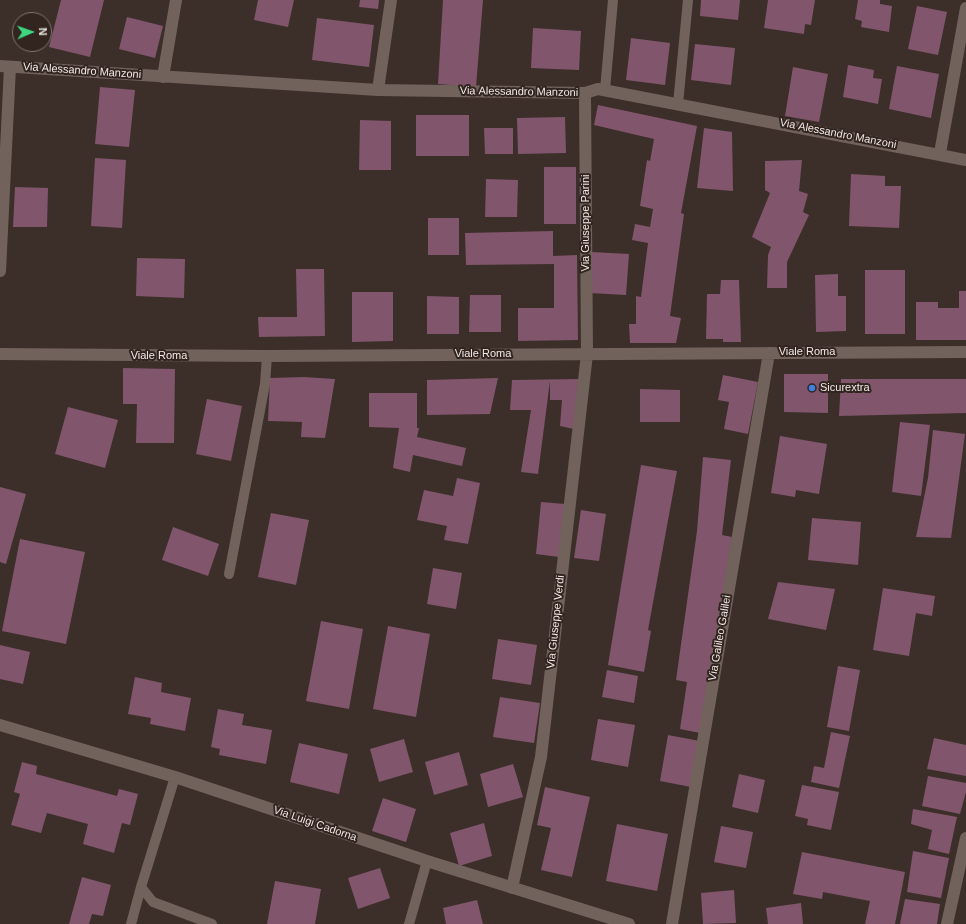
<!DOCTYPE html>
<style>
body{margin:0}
#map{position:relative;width:966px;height:924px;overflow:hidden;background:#3c2f2a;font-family:Arial,sans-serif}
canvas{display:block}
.north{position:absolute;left:12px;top:12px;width:40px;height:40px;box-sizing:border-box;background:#322520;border:1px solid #7e736e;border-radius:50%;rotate:88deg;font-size:11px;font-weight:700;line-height:16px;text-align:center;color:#f1e8e4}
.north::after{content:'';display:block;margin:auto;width:14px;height:18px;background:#3cd77e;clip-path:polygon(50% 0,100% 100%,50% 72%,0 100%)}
</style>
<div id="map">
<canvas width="966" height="924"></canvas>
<div class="north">N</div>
</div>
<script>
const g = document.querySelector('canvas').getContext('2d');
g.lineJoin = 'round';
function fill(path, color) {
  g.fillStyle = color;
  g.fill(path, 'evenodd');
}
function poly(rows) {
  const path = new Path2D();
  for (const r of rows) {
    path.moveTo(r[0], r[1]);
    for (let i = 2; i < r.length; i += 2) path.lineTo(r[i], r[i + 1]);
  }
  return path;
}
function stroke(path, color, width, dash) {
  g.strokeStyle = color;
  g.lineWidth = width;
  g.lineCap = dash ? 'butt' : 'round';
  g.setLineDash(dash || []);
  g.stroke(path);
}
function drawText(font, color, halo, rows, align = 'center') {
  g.font = font + ' Arial,sans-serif';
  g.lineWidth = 4;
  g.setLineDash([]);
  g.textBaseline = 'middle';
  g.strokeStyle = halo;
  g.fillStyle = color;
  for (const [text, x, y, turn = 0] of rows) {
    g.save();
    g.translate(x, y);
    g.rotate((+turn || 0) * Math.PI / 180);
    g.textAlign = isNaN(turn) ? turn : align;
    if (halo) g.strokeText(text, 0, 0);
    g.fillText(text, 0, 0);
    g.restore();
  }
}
const building = poly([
 [61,0,104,0,90,57,49,47],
 [258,0,294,0,288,27,254,20],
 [360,0,379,0,378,9,359,7],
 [443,0,483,0,476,87,438,84],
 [701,0,740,0,738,20,700,16],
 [768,0,815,0,811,25,805,24,804,34,764,28],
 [858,0,880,0,880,4,892,6,889,32,861,27,862,21,855,19],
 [917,6,947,12,938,55,908,49],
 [127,17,163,26,155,58,119,49],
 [317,18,374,25,369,67,312,60],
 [533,28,581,31,579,70,531,68],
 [631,38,670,43,665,85,626,80],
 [695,44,735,48,731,85,691,80],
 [848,65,874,70,873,78,882,79,878,104,843,97],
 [897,66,939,74,931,118,889,109],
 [793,67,828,74,819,122,785,116],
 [100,87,135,90,129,147,95,144],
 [598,105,697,126,681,213,684,214,670,316,681,318,676,343,630,343,629,324,636,324,636,296,641,297,648,243,632,240,635,224,650,227,653,209,640,206,647,160,650,161,654,139,594,125],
 [416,115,469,115,469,156,416,156],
 [565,117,566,153,518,154,517,118],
 [360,120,391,121,391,170,359,170],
 [484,128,513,128,513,154,485,154],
 [704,128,732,132,733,191,697,188],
 [95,158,126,160,122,228,91,226],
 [802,160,799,191,808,194,803,212,809,215,787,262,787,288,767,288,768,255,771,247,752,237,770,193,765,190,765,161],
 [544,167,576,167,576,224,544,224],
 [851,174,885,176,885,186,901,186,899,228,849,226],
 [486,179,518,180,517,217,485,217],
 [15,187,48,188,47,227,13,227],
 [428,218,459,218,459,255,428,255],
 [553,231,553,256,577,255,578,340,518,341,518,308,554,308,554,264,466,265,465,233],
 [592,252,629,254,626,295,589,293],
 [137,258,185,259,184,298,136,296],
 [296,269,324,269,325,336,259,337,258,317,297,317],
 [865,270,905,270,905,334,865,334],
 [838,274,838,296,846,296,846,331,816,332,815,275],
 [721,280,739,280,741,342,723,342,723,339,706,339,707,294,720,294],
 [959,291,966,291,966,340,916,340,916,302,938,302,938,308,959,308],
 [352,292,393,292,393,341,352,342],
 [470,295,501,295,501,332,469,332],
 [427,296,459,297,459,334,427,334],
 [123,368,175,369,174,443,136,443,137,404,123,404],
 [784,374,828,374,828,413,784,412],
 [723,375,758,382,748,434,724,429,729,402,718,400],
 [304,377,335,379,325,438,301,437,302,422,268,421,270,378],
 [498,378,490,414,427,415,427,380],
 [580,379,574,429,560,426,562,400,550,400,550,381,538,474,521,472,531,410,510,410,512,380],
 [841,379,966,379,966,413,839,416],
 [640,389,680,390,680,422,640,422],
 [369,393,417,393,417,428,419,428,417,437,466,448,462,466,413,455,410,472,393,468,399,428,369,427],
 [207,399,242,406,231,461,196,454],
 [68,407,118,420,105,468,55,454],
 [900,422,930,425,921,496,892,492],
 [933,430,965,434,951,538,916,537,928,478],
 [780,436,827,444,819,494,796,490,795,497,771,493],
 [703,457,731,460,722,535,732,537,700,733,680,729,687,682,676,680,697,531],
 [641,465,677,471,648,630,651,631,644,672,608,665],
 [457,478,480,483,468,544,444,540,447,526,417,520,424,490,453,496],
 [0,487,26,494,6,564,0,562],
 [541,502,565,504,559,557,536,554],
 [581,510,606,514,599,561,574,558],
 [271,513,309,520,296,585,258,577],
 [812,518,861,522,858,565,808,560],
 [173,527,219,544,208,576,162,560],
 [20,539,85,552,66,644,2,631],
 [433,568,462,573,456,609,427,604],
 [778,582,835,589,826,630,768,619],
 [883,588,935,596,932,616,916,613,909,656,873,650],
 [321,621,363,629,349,709,306,701],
 [388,626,430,634,416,717,373,709],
 [498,639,537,645,531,685,492,679],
 [0,645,30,652,23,684,0,679],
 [838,666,860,670,849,731,827,727],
 [607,670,638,676,634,703,602,697],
 [135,677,162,683,161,692,191,698,185,731,150,724,151,718,128,714],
 [500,697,540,703,534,743,493,737],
 [218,709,244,714,242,725,272,730,266,764,219,755,220,749,211,747],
 [598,719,635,725,628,767,591,760],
 [831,732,850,736,839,788,811,782,814,766,824,768],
 [668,735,700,741,691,787,660,781],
 [934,738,966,745,966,776,927,769],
 [404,739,413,772,379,782,370,749],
 [299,743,348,754,339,794,290,782],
 [459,752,468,785,434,795,425,762],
 [22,762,37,766,36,774,117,796,119,789,138,794,130,825,122,823,114,853,83,844,88,824,47,813,41,833,11,825,20,794,14,792],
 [513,764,523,797,488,807,480,774],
 [739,774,765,780,758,813,732,807],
 [928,776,966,783,966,792,960,814,922,806],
 [802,785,839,792,831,830,807,825,808,819,795,816],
 [545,787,590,797,572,877,541,870,551,828,537,825],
 [383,798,416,809,406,842,372,831],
 [913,809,957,817,949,854,928,849,932,830,911,824],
 [484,823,492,856,459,866,450,833],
 [617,824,668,834,657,891,606,881],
 [721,826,753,832,746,868,714,862],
 [913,851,949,858,941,898,907,892],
 [802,852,905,872,895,924,865,924,870,901,823,892,822,899,793,894],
 [380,868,390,898,358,909,348,878],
 [82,877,111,885,103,916,92,914,89,924,69,924],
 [275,881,321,889,315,924,267,924],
 [734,890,736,923,703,924,701,893],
 [905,899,940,904,937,924,900,924],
 [477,900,483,924,446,924,443,908],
 [801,903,803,924,768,924,766,908]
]);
const service = poly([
 [605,90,613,0],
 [678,104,688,0],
 [229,574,265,384,267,356],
 [175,777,141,887,153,902,212,924],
 [131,924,141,887],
 [409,924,427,861]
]);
const minor = poly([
 [0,66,378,90,585,93,598,89,966,160],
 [163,77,176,0],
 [378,90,391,0],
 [940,153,966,8],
 [0,271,10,67],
 [0,354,267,356,966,352],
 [0,725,175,777,427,861,629,924],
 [512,888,541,757,587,354,585,93],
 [672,924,769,353],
 [947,924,966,838]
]);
const markers = [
 [812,388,4,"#3f7fe0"]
];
const streetNames = [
 ["Via Alessandro Manzoni",82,71,4],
 ["Via Alessandro Manzoni",519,92,1],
 ["Via Alessandro Manzoni",838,134,11],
 ["Via Giuseppe Parini",586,223,-90],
 ["Viale Roma",807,352],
 ["Viale Roma",483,354],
 ["Viale Roma",159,356],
 ["Via Giuseppe Verdi",556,622,-84],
 ["Via Galileo Galilei",720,638,-80],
 ["Via Luigi Cadorna",315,824,19]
];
const poiNames = [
 ["Sicurextra",820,388]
];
fill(building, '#81556c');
stroke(service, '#71625c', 10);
stroke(minor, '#71625c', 12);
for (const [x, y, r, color] of markers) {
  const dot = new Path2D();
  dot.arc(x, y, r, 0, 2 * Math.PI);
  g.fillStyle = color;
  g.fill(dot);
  stroke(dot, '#322520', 1.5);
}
drawText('11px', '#f1e8e4', '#322520', streetNames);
drawText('11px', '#f1e8e4', '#322520', poiNames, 'left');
</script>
